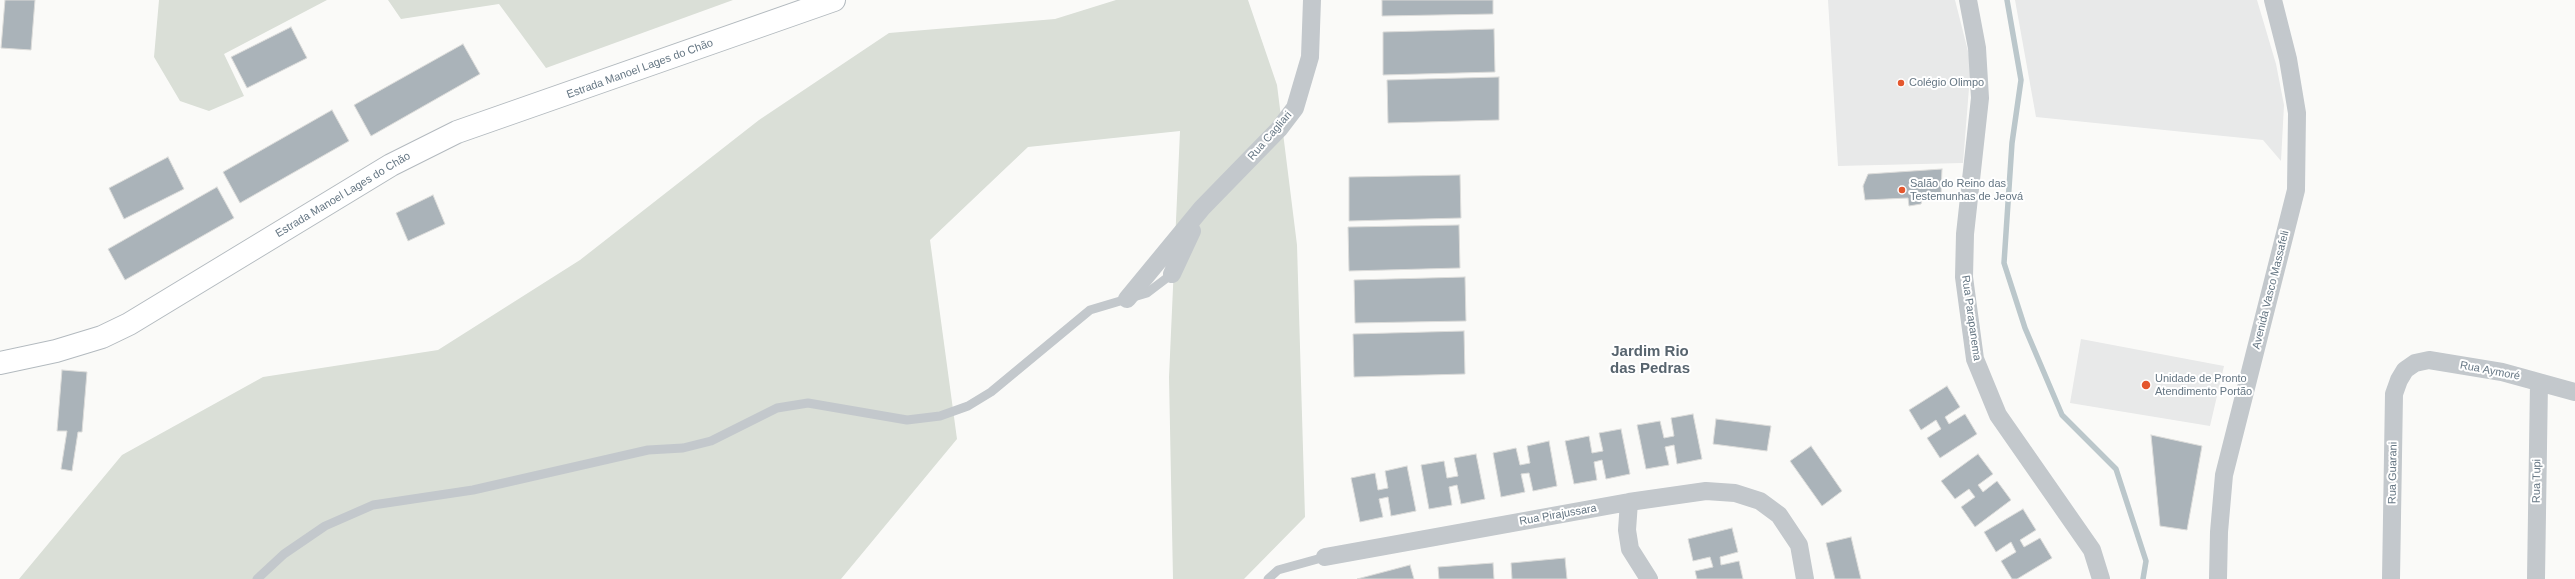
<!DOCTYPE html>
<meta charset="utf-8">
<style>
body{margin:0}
canvas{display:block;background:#fafaf8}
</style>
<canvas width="2575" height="579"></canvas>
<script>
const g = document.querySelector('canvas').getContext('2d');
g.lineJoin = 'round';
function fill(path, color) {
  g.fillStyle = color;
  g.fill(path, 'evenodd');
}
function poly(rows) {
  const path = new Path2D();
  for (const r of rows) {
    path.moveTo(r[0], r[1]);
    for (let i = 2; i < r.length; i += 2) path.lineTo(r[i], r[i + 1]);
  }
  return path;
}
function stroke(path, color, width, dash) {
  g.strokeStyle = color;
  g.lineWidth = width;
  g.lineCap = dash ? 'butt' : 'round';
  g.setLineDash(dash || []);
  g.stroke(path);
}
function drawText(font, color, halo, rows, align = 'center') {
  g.font = font + ' Helvetica,sans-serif';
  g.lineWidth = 4;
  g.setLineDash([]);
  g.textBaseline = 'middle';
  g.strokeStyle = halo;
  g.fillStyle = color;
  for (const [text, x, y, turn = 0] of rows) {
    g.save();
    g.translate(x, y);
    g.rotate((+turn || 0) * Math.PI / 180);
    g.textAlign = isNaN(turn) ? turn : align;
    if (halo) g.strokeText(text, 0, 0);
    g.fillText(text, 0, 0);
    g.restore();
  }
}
const built = poly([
 [1828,0,1955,0,1971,63,1963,163,1838,166],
 [2015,0,2257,0,2276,64,2284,105,2281,161,2263,140,2036,117],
 [2081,339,2224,366,2210,426,2070,403]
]);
const green = poly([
 [159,0,327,0,224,54,244,96,209,111,180,101,154,57],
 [388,0,733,0,546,68,499,4,401,19],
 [1116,0,1248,0,1277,85,1297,245,1305,517,1244,579,1173,579,1169,377,1180,131,1028,147,930,240,957,439,841,579,19,579,122,455,263,377,438,350,580,260,759,120,889,33,1055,19]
]);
const stream = poly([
 [2007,0,2021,80,2012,143,2004,263,2025,328,2062,415,2116,469,2146,561,2143,579]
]);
const building = poly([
 [5,0,35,0,31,50,1,48,5,0],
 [1382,0,1493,0,1493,14,1382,16,1382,0],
 [291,27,307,58,247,88,231,57,291,27],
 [1494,29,1495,72,1383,75,1383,32,1494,29],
 [463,44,480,74,371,136,354,105,463,44],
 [1499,77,1499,120,1388,123,1387,80,1499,77],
 [332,110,349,141,240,203,223,172,332,110],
 [168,157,184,189,124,219,109,188,168,157],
 [1942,169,1941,194,1923,197,1921,204,1909,206,1908,198,1865,200,1863,186,1868,174,1942,169],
 [1460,175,1461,218,1349,221,1349,177,1460,175],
 [217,187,234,218,125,280,108,249,217,187],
 [433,195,445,224,408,241,396,213,433,195],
 [1459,225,1460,268,1349,271,1348,227,1459,225],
 [1465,277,1466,321,1355,323,1354,280,1465,277],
 [1464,331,1465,374,1354,377,1353,334,1464,331],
 [62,370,87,372,82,432,78,432,72,471,61,469,67,431,57,431,62,370],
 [1947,386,1960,407,1945,417,1949,424,1965,414,1977,434,1940,458,1927,438,1941,429,1936,420,1921,430,1909,410,1947,386],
 [1693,414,1702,459,1677,464,1674,445,1665,447,1669,465,1646,469,1637,425,1660,421,1664,438,1674,436,1671,418,1693,414],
 [1716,419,1771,426,1767,451,1713,444,1716,419],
 [1621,429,1630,474,1606,479,1602,460,1594,462,1597,480,1574,484,1565,441,1589,436,1592,453,1603,451,1599,433,1621,429],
 [2151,435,2202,446,2187,530,2160,526,2151,435],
 [1549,441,1557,486,1533,491,1529,473,1521,474,1525,492,1501,497,1493,453,1516,448,1520,465,1530,463,1527,446,1549,441],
 [1811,446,1842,491,1822,506,1790,461,1811,446],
 [1476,454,1485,499,1461,504,1457,485,1449,487,1452,505,1429,509,1421,465,1444,461,1447,478,1458,476,1454,458,1476,454],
 [1978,454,1993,474,1978,485,1983,492,1997,481,2011,500,1975,527,1961,507,1975,497,1969,489,1955,499,1941,481,1978,454],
 [1407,466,1416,511,1391,516,1388,497,1379,499,1383,517,1360,522,1351,478,1375,473,1378,490,1388,488,1385,471,1407,466],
 [2023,509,2036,530,2020,540,2024,547,2040,538,2052,558,2017,579,2012,579,2001,561,2016,552,2011,542,1996,552,1984,532,2023,509],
 [1732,528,1738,552,1720,557,1721,565,1739,561,1743,579,1697,579,1695,571,1713,567,1710,557,1693,561,1688,539,1732,528],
 [1851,537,1861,579,1835,579,1826,543,1851,537],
 [1565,558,1567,579,1512,579,1511,563,1565,558],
 [1493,563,1494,579,1439,579,1438,567,1493,563],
 [1410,565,1414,579,1357,579,1410,565]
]);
const lane = poly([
 [257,579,284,554,325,526,373,505,473,490,648,450,683,448,711,441,777,408,808,403,907,420,940,416,968,406,991,392,1090,310,1147,293,1172,274],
 [1268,579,1278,570,1325,557]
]);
const street = poly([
 [1968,0,1977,48,1980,98,1965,234,1964,277,1975,359,1998,415,2092,550,2101,579],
 [1172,274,1192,231],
 [1127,299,1202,208,1279,129,1295,108,1310,57,1312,0],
 [1629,502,1627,530,1630,549,1649,579],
 [1325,557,1629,502,1706,491,1735,493,1760,501,1779,515,1799,545,1805,579],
 [2218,579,2219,532,2224,475,2296,190,2297,113,2288,59,2273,0],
 [2391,579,2394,394,2399,380,2405,370,2415,363,2429,360,2502,372,2575,392],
 [2536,579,2539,382]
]);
const secondary = poly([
 [0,363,56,351,102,337,129,324,391,165,457,132,834,0]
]);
const markers = [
 [1901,83,4,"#e4572e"],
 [1902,190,4,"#e4572e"],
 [2146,385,5,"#e4572e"]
];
const streetNames = [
 ["Estrada Manoel Lages do Chão",640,69,-20],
 ["Rua Cagliari",1270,136,-49],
 ["Estrada Manoel Lages do Chão",343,195,-31],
 ["Avenida Vasco Massafeli",2271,290,-76],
 ["Rua Parapanema",1971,318,82],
 ["Rua Aymoré",2490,371,11],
 ["Rua Guarani",2393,473,-89],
 ["Rua Tupi",2537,481,-89],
 ["Rua Pirajussara",1558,515,-10]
];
const poiNames = [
 ["Colégio Olimpo",1909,83],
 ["Salão do Reino das",1910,184],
 ["Testemunhas de Jeová",1910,197],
 ["Unidade de Pronto",2155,379],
 ["Atendimento Portão",2155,392]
];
const districtNames = [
 ["Jardim Rio",1650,352],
 ["das Pedras",1650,369]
];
fill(built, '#e8e9e9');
fill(green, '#dadfd7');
stroke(stream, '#bbc7cb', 5.5);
fill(building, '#aab3b9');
stroke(building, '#dcdcda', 1);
stroke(secondary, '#b3babf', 24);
stroke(lane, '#c3c8cc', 9);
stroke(street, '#c3c8cc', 18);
stroke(secondary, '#fff', 22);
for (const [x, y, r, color] of markers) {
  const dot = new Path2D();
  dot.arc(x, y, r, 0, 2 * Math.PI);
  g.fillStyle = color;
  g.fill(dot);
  stroke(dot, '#fff', 1.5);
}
drawText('11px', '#657683', '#fff', streetNames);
drawText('11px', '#657683', '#fff', poiNames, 'left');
drawText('bold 15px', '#57646e', '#fff', districtNames);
</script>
